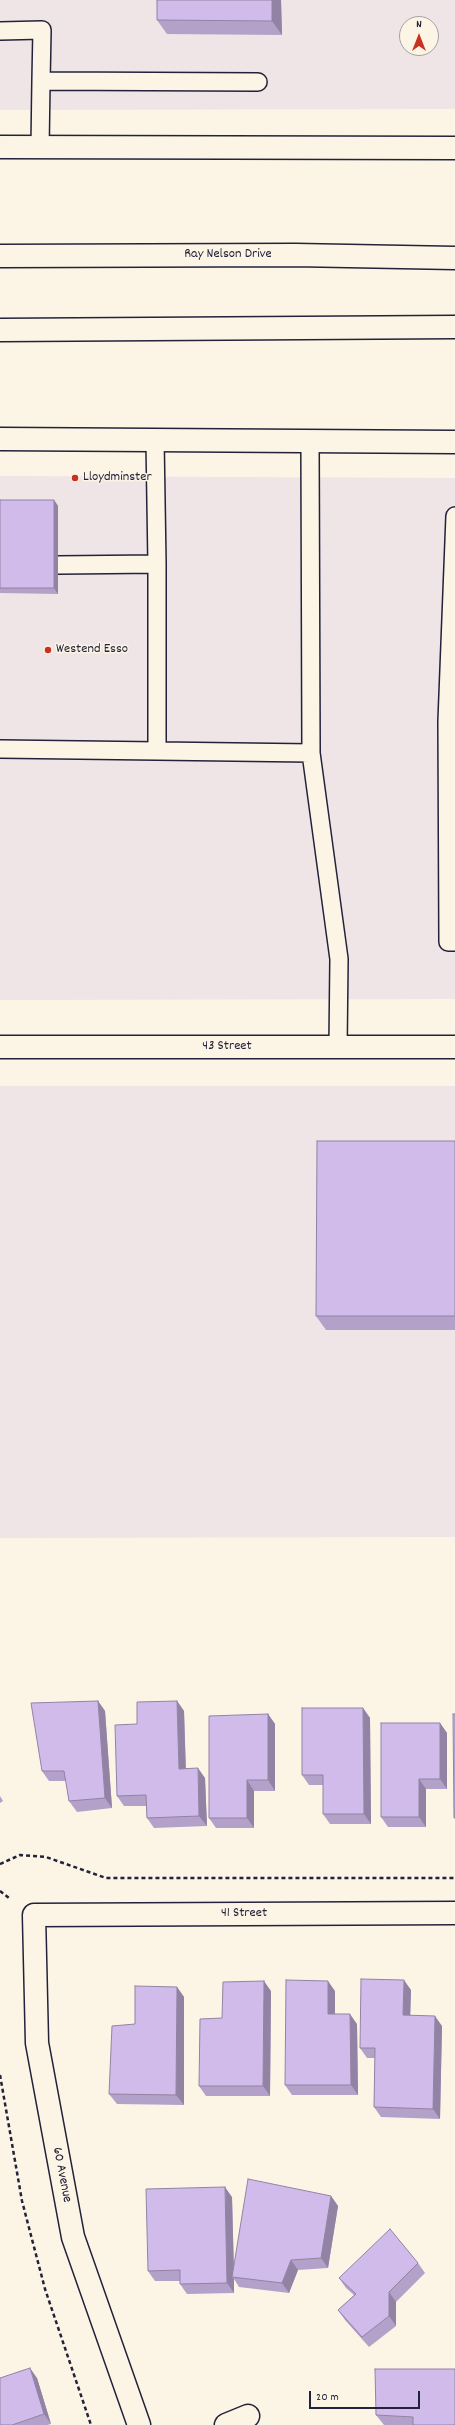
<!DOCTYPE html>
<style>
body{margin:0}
#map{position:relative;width:455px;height:2425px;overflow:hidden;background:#fcf5e5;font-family:Dekko,sans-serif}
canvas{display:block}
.north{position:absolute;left:399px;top:16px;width:40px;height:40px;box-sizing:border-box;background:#fcf5e5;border:1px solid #a5a1a1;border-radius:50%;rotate:0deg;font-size:11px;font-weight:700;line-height:16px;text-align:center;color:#22223b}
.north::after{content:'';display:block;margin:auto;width:14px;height:18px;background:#c8321e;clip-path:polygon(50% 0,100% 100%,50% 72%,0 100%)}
.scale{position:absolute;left:309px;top:2391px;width:111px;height:18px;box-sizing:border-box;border:2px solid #22223b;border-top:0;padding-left:5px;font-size:12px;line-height:14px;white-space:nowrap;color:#22223b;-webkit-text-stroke:3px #fcf5e5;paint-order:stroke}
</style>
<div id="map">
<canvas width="455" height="2425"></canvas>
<div class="north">N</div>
<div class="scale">20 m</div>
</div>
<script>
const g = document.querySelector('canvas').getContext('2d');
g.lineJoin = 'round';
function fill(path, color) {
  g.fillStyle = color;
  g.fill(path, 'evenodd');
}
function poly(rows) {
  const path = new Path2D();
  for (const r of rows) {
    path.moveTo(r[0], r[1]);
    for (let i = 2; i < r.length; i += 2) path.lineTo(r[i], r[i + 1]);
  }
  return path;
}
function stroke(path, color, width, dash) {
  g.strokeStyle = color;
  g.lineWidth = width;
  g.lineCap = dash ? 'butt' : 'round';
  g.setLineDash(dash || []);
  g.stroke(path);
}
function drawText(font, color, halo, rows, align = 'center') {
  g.font = font + ' Dekko,sans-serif';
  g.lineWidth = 3;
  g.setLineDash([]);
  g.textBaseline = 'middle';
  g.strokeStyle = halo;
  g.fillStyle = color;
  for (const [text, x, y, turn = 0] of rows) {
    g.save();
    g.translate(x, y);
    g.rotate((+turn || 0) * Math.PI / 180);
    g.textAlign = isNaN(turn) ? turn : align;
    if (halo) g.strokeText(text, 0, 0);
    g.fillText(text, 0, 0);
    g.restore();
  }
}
const built = poly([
 [0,0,455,0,455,109,0,110],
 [407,24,431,24,431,48,407,48],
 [0,476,455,478,455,999,0,1000],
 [0,1086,455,1086,455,1537,0,1538]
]);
const path = poly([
 [0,1864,20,1855,46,1857,106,1878,455,1878],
 [0,1891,9,1898],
 [0,2075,22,2201,45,2289,91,2425]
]);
const lane = poly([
 [0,31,42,30,41,81],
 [40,148,41,81,258,82],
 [310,441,311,753,339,959,338,1047],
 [455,516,447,721,448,942,455,942],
 [58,565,157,564,155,440],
 [0,749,157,751,157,564],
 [157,751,311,753]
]);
const street = poly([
 [0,147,455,148],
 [0,439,455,442],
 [139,2425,73,2237,37,2043,34,1915,455,1913],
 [226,2425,248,2416]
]);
const secondary = poly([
 [0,1047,455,1047]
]);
const highway = poly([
 [0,256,295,255,455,258],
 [0,330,455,327]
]);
const wall = poly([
 [281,0,282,35,167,34,157,20],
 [0,500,54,500,58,506,58,594,0,593],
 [455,1141,455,1330,326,1330,316,1316],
 [98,1701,105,1711,112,1808,77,1812,69,1801,66,1781,49,1781,42,1771],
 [177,1701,184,1711,186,1769,205,1778,207,1826,154,1828,147,1818,146,1806,124,1806,117,1796,137,1724],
 [363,1708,370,1718,371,1824,330,1824,323,1814,323,1785,309,1785,302,1775],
 [268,1714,275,1724,275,1791,254,1791,254,1828,216,1828,209,1818],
 [440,1723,447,1733,447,1789,426,1789,426,1827,388,1827,381,1817],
 [0,1796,3,1801,0,1803],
 [177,1987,184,1997,184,2105,117,2104,109,2094,135,2024],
 [411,1990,410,2015,442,2026,440,2119,381,2117,374,2107,375,2058,367,2058,360,2048],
 [271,1991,270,2096,206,2096,199,2086],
 [335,1991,335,2014,357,2024,358,2095,292,2095,285,2085],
 [331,2196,338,2206,328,2268,298,2270,289,2293,239,2287,234,2279,234,2293,187,2294,180,2284,180,2281,155,2281,148,2271,232,2197,234,2269],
 [418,2263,425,2273,396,2302,396,2326,369,2347,345,2320,338,2310,354,2295,346,2288,339,2278],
 [455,2369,455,2425,384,2425,376,2415],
 [37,2378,51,2424,47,2425,0,2425]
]);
const shadedWall = poly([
 [272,0,281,0,282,35,272,21],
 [54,500,58,506,58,594,54,588],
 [98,1701,105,1711,112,1808,105,1798],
 [177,1701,184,1711,186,1779,179,1769],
 [363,1708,370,1718,371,1824,364,1814],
 [268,1714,275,1724,275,1791,268,1780],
 [440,1723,447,1733,447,1789,440,1779],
 [198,1768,205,1778,207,1826,199,1816],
 [419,1779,426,1789,426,1827,419,1817],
 [247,1780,254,1791,254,1828,247,1818],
 [404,1980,411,1990,410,2025,403,2015],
 [264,1981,271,1991,270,2096,263,2086],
 [328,1981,335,1991,335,2024,328,2014],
 [177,1987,184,1997,184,2105,176,2095],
 [350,2014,357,2024,358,2095,351,2085],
 [435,2016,442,2026,440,2119,433,2109],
 [225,2187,232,2197,234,2277,232,2277,234,2279,234,2293,227,2283],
 [331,2196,338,2206,328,2268,321,2258],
 [291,2260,298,2270,289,2293,282,2283],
 [389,2292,396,2302,396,2326,389,2316],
 [30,2368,37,2378,51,2424,44,2414]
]);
const building = poly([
 [157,0,272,0,272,21,157,20,157,0],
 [0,500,54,500,54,588,0,588,0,500],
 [317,1141,455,1141,455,1316,316,1316,317,1141],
 [98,1701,105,1798,69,1801,64,1771,42,1771,31,1703,98,1701],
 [177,1701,179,1769,198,1768,199,1816,147,1818,146,1795,117,1796,115,1725,137,1724,137,1702,177,1701],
 [302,1708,363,1708,364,1814,323,1814,323,1775,302,1775,302,1708],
 [268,1714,268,1780,247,1780,247,1818,209,1818,209,1716,268,1714],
 [453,1714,455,1714,455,1818,454,1818,453,1714],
 [381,1723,440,1723,440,1779,419,1779,419,1817,381,1817,381,1723],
 [361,1979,404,1980,403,2015,435,2016,433,2109,374,2107,375,2048,360,2048,361,1979],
 [286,1980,328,1981,328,2014,350,2014,351,2085,285,2085,286,1980],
 [264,1981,263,2086,199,2086,200,2019,222,2018,223,1982,264,1981],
 [135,1986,177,1987,176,2095,109,2094,112,2026,135,2024,135,1986],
 [248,2179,331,2196,321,2258,291,2260,282,2283,232,2277,248,2179],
 [225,2187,227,2283,180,2284,180,2270,148,2271,146,2189,225,2187],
 [390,2229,418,2263,389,2292,389,2316,362,2337,338,2310,356,2294,339,2278,390,2229],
 [30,2368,44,2414,12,2425,0,2425,0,2378,30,2368],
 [375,2369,455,2369,455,2425,413,2425,413,2417,376,2415,375,2369]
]);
const markers = [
 [75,478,4,"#c8321e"],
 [48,650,4,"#c8321e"]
];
const streetNames = [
 ["Ray Nelson Drive",228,255],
 ["43 Street",227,1047],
 ["41 Street",244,1914],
 ["60 Avenue",61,2175,79]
];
const poiNames = [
 ["Lloydminster",83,478],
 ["Westend Esso",56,650]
];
fill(built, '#efe4e6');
stroke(lane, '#22223b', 20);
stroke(street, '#22223b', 25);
stroke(secondary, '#22223b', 25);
stroke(highway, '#22223b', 25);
stroke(path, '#22223b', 2.5, [4, 3]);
stroke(lane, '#fcf5e5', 17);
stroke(street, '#fcf5e5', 22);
stroke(secondary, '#fcf5e5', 22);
stroke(highway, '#fcf5e5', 22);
fill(wall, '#b4a1c9');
fill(shadedWall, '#9283a4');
fill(building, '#d1bbea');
stroke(building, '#9283a4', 1);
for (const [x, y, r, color] of markers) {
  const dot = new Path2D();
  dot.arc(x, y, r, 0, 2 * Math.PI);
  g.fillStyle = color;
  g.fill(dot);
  stroke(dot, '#fcf5e5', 1.5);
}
drawText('14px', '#22223b', '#fcf5e5', streetNames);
drawText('14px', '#22223b', '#fcf5e5', poiNames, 'left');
</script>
